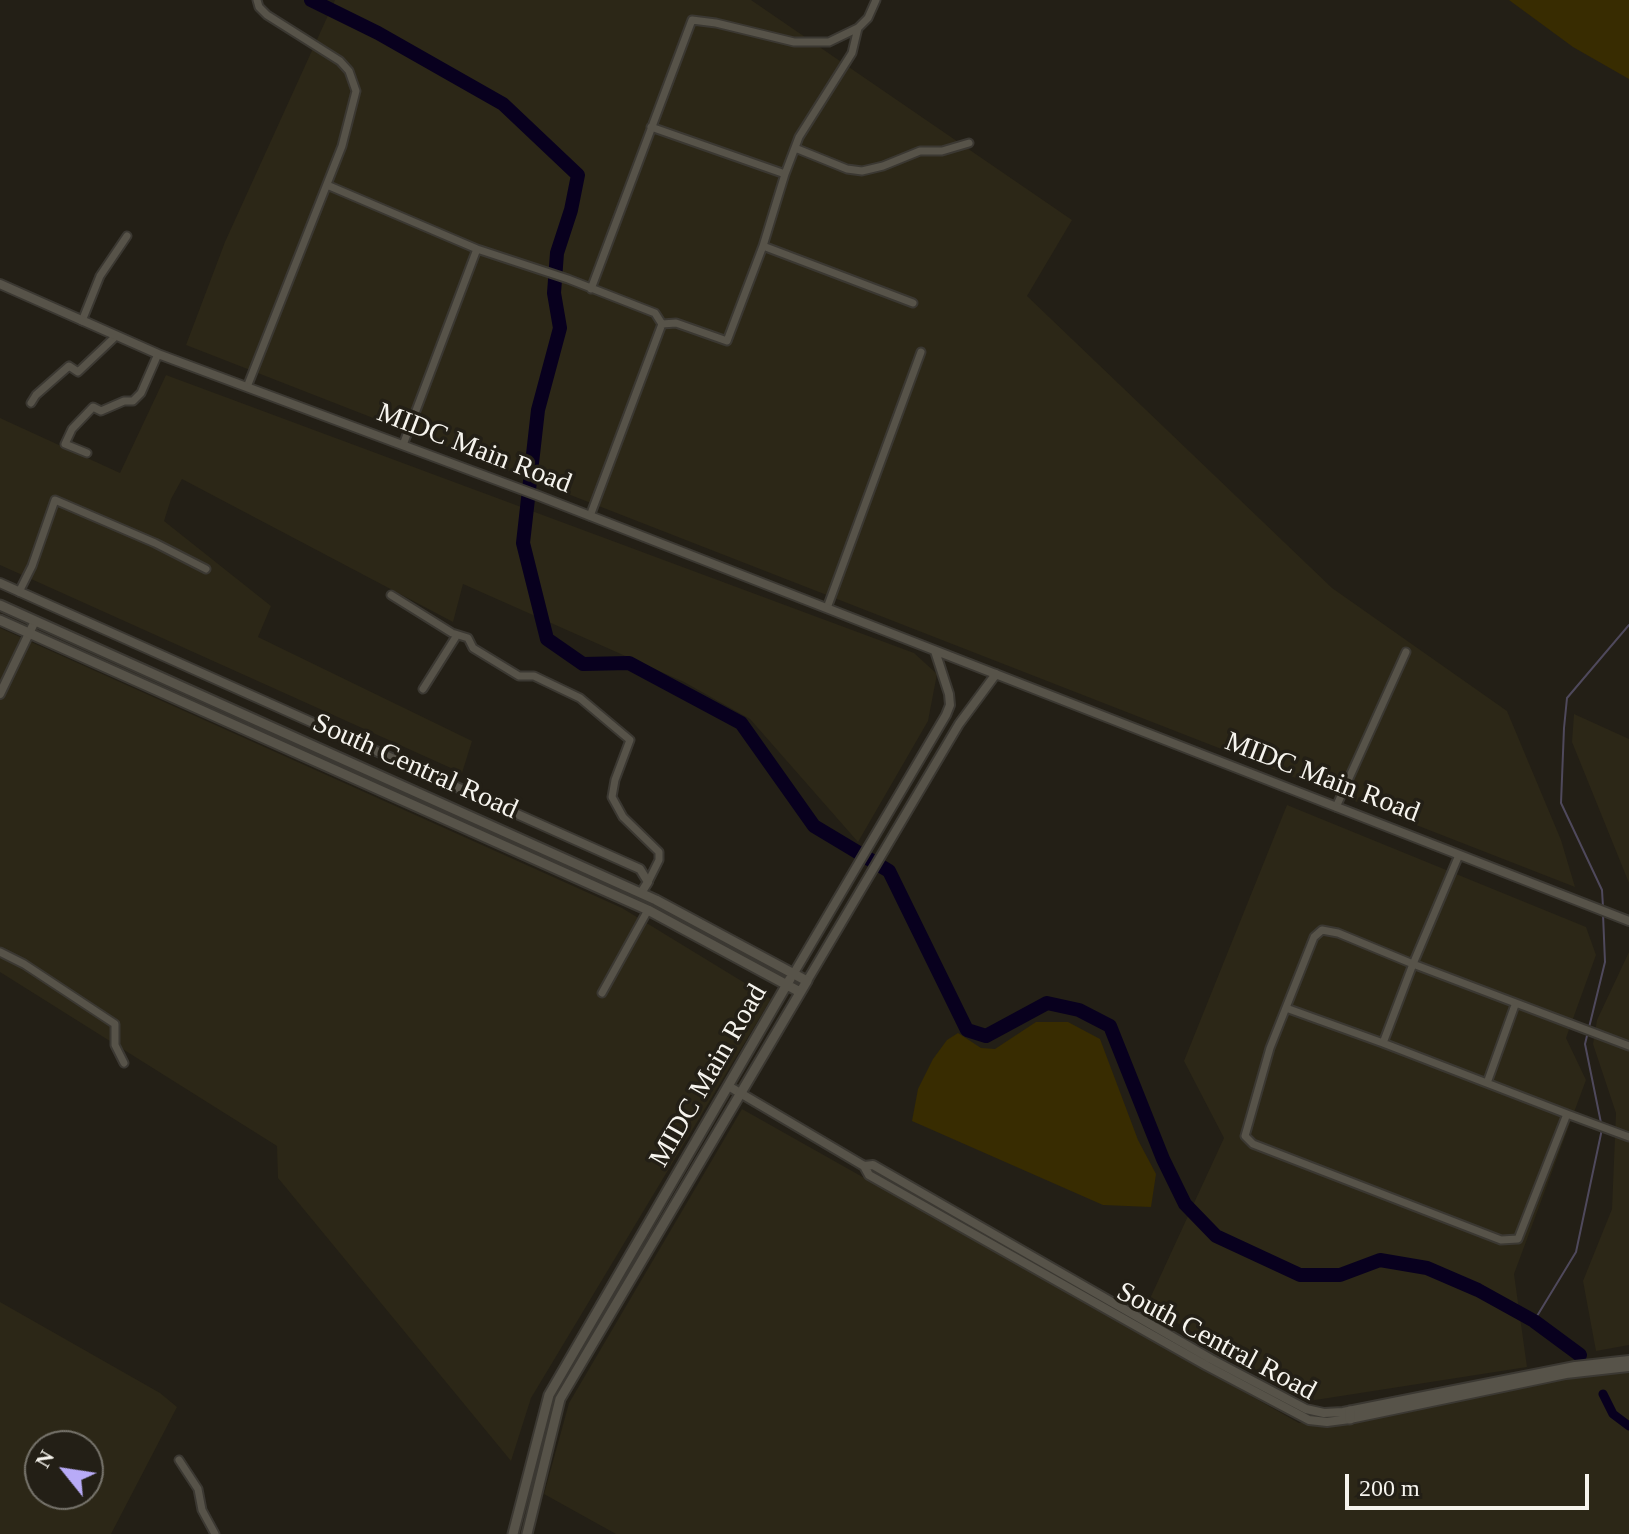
<!DOCTYPE html>
<style>
body{margin:0}
#map{position:relative;width:1629px;height:1534px;overflow:hidden;background:#231f16;font-family:Georgia,serif}
canvas{display:block}
.north{position:absolute;left:24px;top:1430px;width:80px;height:80px;box-sizing:border-box;background:#231f16;border:2px solid #77746c;border-radius:50%;rotate:300deg;font-size:22px;font-weight:700;line-height:32px;text-align:center;color:#f6f4ee}
.north::after{content:'';display:block;margin:auto;width:28px;height:36px;background:#b8abf7;clip-path:polygon(50% 0,100% 100%,50% 72%,0 100%)}
.scale{position:absolute;left:1345px;top:1474px;width:244px;height:36px;box-sizing:border-box;border:4px solid #f6f4ee;border-top:0;padding-left:10px;font-size:24px;line-height:28px;white-space:nowrap;color:#f6f4ee;-webkit-text-stroke:6px #231f16;paint-order:stroke}
</style>
<div id="map">
<canvas width="1629" height="1534"></canvas>
<div class="north">N</div>
<div class="scale">200 m</div>
</div>
<script>
const g = document.querySelector('canvas').getContext('2d');
g.lineJoin = 'round';
function fill(path, color) {
  g.fillStyle = color;
  g.fill(path, 'evenodd');
}
function poly(rows) {
  const path = new Path2D();
  for (const r of rows) {
    path.moveTo(r[0], r[1]);
    for (let i = 2; i < r.length; i += 2) path.lineTo(r[i], r[i + 1]);
  }
  return path;
}
function stroke(path, color, width, dash) {
  g.strokeStyle = color;
  g.lineWidth = width;
  g.lineCap = dash ? 'butt' : 'round';
  g.setLineDash(dash || []);
  g.stroke(path);
}
function drawText(font, color, halo, rows, align = 'center') {
  g.font = font + ' Georgia,serif';
  g.lineWidth = 7;
  g.setLineDash([]);
  g.textBaseline = 'middle';
  g.strokeStyle = halo;
  g.fillStyle = color;
  for (const [text, x, y, turn = 0] of rows) {
    g.save();
    g.translate(x, y);
    g.rotate((+turn || 0) * Math.PI / 180);
    g.textAlign = isNaN(turn) ? turn : align;
    if (halo) g.strokeText(text, 0, 0);
    g.fillText(text, 0, 0);
    g.restore();
  }
}
const built = poly([
 [335,0,751,0,1072,220,1027,296,1332,588,1507,711,1561,840,1575,887,186,345,225,242],
 [166,375,914,653,937,674,928,721,858,842,750,719,684,682,463,584,453,622,182,479,171,499,164,521,271,606,258,637,472,741,462,773,0,565,0,418,120,473],
 [0,628,622,908,771,999,531,1398,511,1461,278,1178,277,1146,0,972],
 [1574,714,1629,739,1629,883,1572,742],
 [1287,805,1586,927,1596,955,1566,1038,1586,1080,1514,1274,1527,1367,1309,1401,1147,1305,1224,1138,1184,1061],
 [1629,952,1629,1345,1596,1351,1583,1281,1612,1209,1616,1113,1593,1044,1597,1020],
 [742,1109,1299,1423,1629,1366,1629,1534,616,1534,544,1494,569,1403],
 [0,1302,160,1393,177,1407,111,1534,0,1534],
 [40,1446,88,1446,88,1494,40,1494]
]);
const green = poly([
 [1509,0,1629,0,1629,79,1573,47],
 [1036,1022,1068,1022,1100,1039,1138,1140,1156,1174,1151,1207,1103,1205,912,1121,918,1089,933,1059,947,1040,958,1033,981,1048,995,1049]
]);
const stream = poly([
 [1603,907,1602,890,1561,803,1564,728,1567,698,1629,625],
 [1601,1123,1585,1044,1605,962,1603,914],
 [1534,1321,1576,1252,1602,1129]
]);
const canal = poly([
 [1603,1394,1613,1414,1629,1426]
]);
const river = poly([
 [311,0,378,33,503,104,578,175,571,210,557,253,554,293,560,328,538,410,523,543,547,639,583,664,629,663,741,723,814,826,889,871,967,1030,986,1036,1047,1003,1079,1010,1110,1026,1163,1159,1185,1204,1216,1236,1300,1275,1340,1275,1380,1260,1427,1268,1478,1290,1534,1321,1580,1355]
]);
const minor = poly([
 [651,127,785,174,763,246,913,303],
 [795,148,847,169,862,171,883,166,920,151,942,151,969,143],
 [785,174,799,137,852,53,858,28],
 [327,185,477,249,403,445],
 [477,249,568,279,655,313,662,324,590,516],
 [591,289,692,20,716,23,794,42,829,42,858,28,868,18,876,0],
 [82,321,100,276,127,236],
 [662,324,676,323,727,341,763,246],
 [247,387,342,146,356,91,349,71,340,61,267,15,259,7,257,0],
 [31,403,36,395,69,366,78,372,116,336],
 [87,453,65,444,72,429,93,407,101,411,124,401,133,401,141,393,158,354],
 [19,592,32,566,55,500,155,543,206,569],
 [391,595,452,633,468,638,473,648,519,676,534,676,580,698,630,740,615,780,612,797,623,817,659,852,659,860,648,882],
 [827,608,921,352],
 [423,689,457,635],
 [1336,807,1406,652],
 [1459,855,1413,964,1338,933,1322,930,1314,937,1270,1048,1245,1136,1253,1144,1501,1240,1518,1239,1567,1114,1629,1137],
 [0,952,24,964,115,1024,115,1045,124,1063],
 [602,993,648,910],
 [1286,1008,1383,1043],
 [1487,1083,1515,1005],
 [1567,1114,1383,1043,1413,964,1629,1046],
 [179,1460,198,1489,202,1510,215,1534]
]);
const tertiary = poly([
 [0,284,158,354,539,496,1629,921],
 [0,583,640,869,648,882,641,893],
 [0,694,35,621],
 [794,973,946,715,950,705,949,694,935,651],
 [807,981,959,724,996,674],
 [730,1087,864,1166,869,1175,1207,1366,1309,1420,1327,1422,1350,1419,1566,1374,1629,1367],
 [864,1166,873,1165,1211,1359,1306,1409,1324,1413,1343,1412,1575,1366,1629,1360]
]);
const secondary = poly([
 [0,605,656,900,807,981,560,1399,527,1534],
 [0,620,648,910,800,992],
 [1350,1411,1350,1419],
 [513,1534,549,1395,790,979]
]);
const streetNames = [
 ["MIDC Main Road",474,449,21],
 ["South Central Road",415,767,24],
 ["MIDC Main Road",1322,778,21],
 ["MIDC Main Road",709,1076,-60],
 ["South Central Road",1216,1342,28]
];
fill(built, '#2c2717');
fill(green, '#382c01');
stroke(stream, '#4f495c', 2);
stroke(canal, '#08001e', 9);
stroke(river, '#08001e', 14);
stroke(minor, '#3b3832', 11);
stroke(tertiary, '#3b3832', 12);
stroke(secondary, '#3b3832', 13);
stroke(minor, '#575349', 7);
stroke(tertiary, '#575349', 8);
stroke(secondary, '#575349', 9);
drawText('28px', '#f6f4ee', '#231f16', streetNames);
</script>
